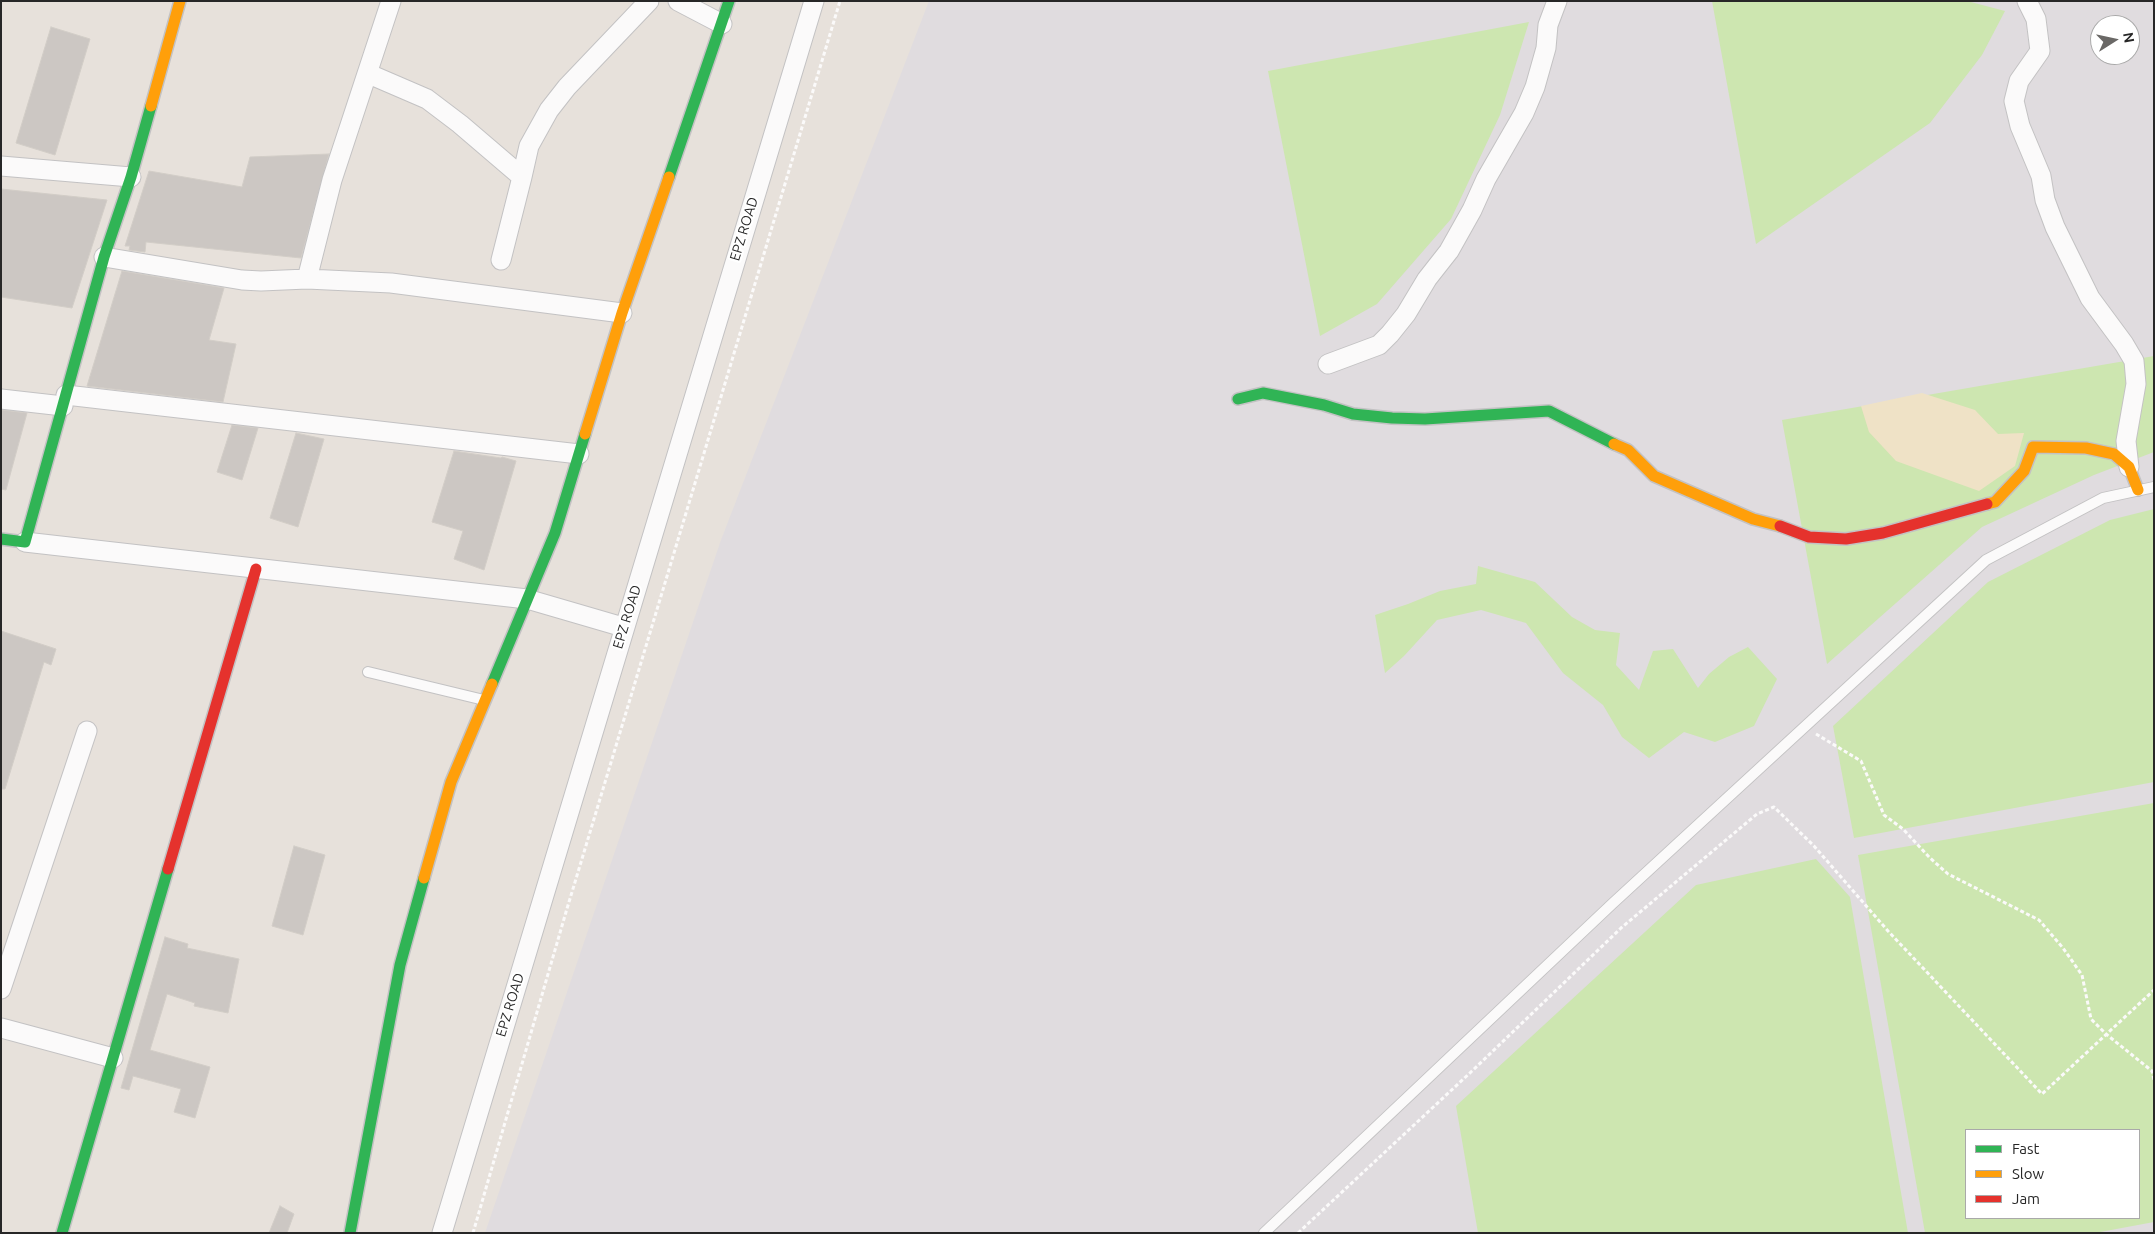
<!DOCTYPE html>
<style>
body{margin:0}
#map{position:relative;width:2155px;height:1234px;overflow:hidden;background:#e7e1db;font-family:Ubuntu,sans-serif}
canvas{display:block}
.frame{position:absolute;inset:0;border:2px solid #272727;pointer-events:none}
.legend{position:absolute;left:1965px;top:1129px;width:175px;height:90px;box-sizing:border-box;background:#fff;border:1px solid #a9a9a9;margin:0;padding:6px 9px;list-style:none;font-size:15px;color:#272727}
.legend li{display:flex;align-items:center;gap:10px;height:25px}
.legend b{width:25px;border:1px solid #a9a9a9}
.north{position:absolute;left:2090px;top:15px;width:50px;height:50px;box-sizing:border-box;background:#fff;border:1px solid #a9a9a9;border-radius:50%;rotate:80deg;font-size:14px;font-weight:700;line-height:20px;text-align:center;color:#272727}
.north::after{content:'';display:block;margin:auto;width:18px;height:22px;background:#6a6866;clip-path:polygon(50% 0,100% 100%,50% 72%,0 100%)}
</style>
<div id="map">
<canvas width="2155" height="1234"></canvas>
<div class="frame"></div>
<ul class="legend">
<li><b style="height:6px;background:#30b455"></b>Fast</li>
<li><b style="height:6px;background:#ff9f0a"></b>Slow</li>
<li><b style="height:6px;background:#e5322d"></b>Jam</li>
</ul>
<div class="north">N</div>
</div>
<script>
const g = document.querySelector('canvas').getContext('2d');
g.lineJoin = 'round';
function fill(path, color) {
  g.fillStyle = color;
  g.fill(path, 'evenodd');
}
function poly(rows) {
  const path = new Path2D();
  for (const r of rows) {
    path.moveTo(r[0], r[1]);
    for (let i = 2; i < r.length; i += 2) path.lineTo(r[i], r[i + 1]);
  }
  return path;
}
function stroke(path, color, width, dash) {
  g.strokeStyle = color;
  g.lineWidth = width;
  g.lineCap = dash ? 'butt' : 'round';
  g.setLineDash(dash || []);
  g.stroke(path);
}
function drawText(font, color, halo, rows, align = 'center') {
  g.font = font + ' Ubuntu,sans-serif';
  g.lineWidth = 4.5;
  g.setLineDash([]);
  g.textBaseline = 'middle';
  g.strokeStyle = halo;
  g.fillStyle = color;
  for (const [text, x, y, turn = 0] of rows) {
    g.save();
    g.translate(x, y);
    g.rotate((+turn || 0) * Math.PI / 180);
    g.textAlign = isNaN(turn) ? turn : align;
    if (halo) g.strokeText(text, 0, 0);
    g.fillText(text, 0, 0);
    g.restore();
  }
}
const industrial = poly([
 [929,1,2154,1,2154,1233,485,1233,721,540],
 [2100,25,2130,25,2130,55,2100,55],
 [1966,1130,2139,1130,2139,1218,1966,1218]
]);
const green = poly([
 [1712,1,1967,1,2005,11,1982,55,1930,123,1756,244],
 [1529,22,1500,115,1451,219,1377,304,1320,336,1268,71],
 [2154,356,2154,452,2094,475,1982,527,1827,664,1782,420],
 [2154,509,2154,782,1854,838,1833,726,1988,582,2110,520],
 [1478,566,1535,582,1572,617,1595,630,1620,633,1616,665,1639,690,1653,651,1673,649,1698,688,1709,674,1729,657,1748,647,1777,679,1754,726,1715,742,1684,732,1649,758,1622,737,1603,705,1563,673,1526,623,1481,610,1437,620,1404,656,1385,673,1375,615,1408,604,1440,591,1476,584],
 [2154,803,2154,1222,2095,1233,1925,1233,1858,855],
 [2139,1130,2139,1218,1966,1218,1966,1130],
 [1816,859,1850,897,1908,1233,1478,1233,1456,1106,1696,885]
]);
const sand = poly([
 [1922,393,1975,410,1998,434,2024,433,2015,466,1979,491,1896,461,1869,432,1861,406]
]);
const building = poly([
 [51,27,90,39,55,155,16,143,51,27],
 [329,154,301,258,146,242,145,252,129,250,130,246,125,246,149,171,242,187,250,157,329,154],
 [1,189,107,200,72,308,1,297,1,189],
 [122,271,224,288,209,340,236,344,223,402,87,386,122,271],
 [2,410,27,413,6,490,1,489,2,410],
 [232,425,258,428,242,480,217,472,232,425],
 [296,433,324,439,298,527,270,518,296,433],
 [454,451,501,458,502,457,516,461,484,570,454,559,463,531,432,522,454,451],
 [1,631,56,649,51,665,44,662,5,789,1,789,1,631],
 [294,846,325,855,303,935,272,926,294,846],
 [165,937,188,944,187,948,239,959,228,1013,194,1006,195,1003,167,994,150,1050,210,1067,195,1118,174,1112,181,1089,133,1076,129,1090,121,1088,165,937],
 [280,1206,294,1214,287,1233,269,1233,280,1206]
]);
const path = poly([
 [1816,734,1861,761,1884,815,1903,829,1930,858,1948,874,2039,920,2063,948,2082,975,2091,1019,2106,1034,2152,1071,2154,1080],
 [473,1233,566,912,840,1],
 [1298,1233,1472,1071,1621,928,1757,814,1774,807,1814,846,1888,931,2042,1094,2154,990]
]);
const lane = poly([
 [368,672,484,700],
 [1264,1233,1612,904,1986,560,2103,498,2154,487]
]);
const street = poly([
 [678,1,722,24],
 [2027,1,2036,19,2040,51,2019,81,2014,101,2020,126,2041,176,2045,200,2055,227,2090,298,2124,344,2134,361,2136,384,2126,441,2129,467],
 [369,74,427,99,460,124,522,177,501,260],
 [1,166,131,177],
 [522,177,529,146,549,110,567,87,649,1],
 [104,257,242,280,261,281,307,279,391,283,622,313],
 [307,279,332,180,391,1],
 [1328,364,1379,345,1390,334,1406,314,1427,279,1449,251,1472,210,1486,179,1524,113,1535,87,1546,48,1548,25,1557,1],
 [66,395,579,454],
 [1,399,63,406],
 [25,542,527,599,623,627],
 [1,989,87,731],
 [1,1028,113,1058],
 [442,1233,814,1]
]);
const fast = poly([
 [669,177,729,1],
 [1238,399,1263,393,1324,405,1353,414,1392,418,1425,419,1549,411,1614,444],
 [1,539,25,542,104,257,131,177,151,106],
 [492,684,555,533,585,434],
 [62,1233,168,869],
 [350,1233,400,965,424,878]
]);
const slow = poly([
 [151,106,180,1],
 [585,434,622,313,669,177],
 [1614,444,1628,450,1654,476,1753,519,1780,526],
 [1987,504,1995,502,2024,471,2033,447,2086,448,2114,454,2129,467,2138,490],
 [424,878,451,782,492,684]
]);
const jam = poly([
 [1780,526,1809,537,1846,539,1883,533,1987,504],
 [168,869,256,569]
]);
const streetNames = [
 ["EPZ ROAD",744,229,-73],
 ["EPZ ROAD",627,617,-73],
 ["EPZ ROAD",510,1005,-73]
];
fill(industrial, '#e0dcdf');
fill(green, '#cde6b0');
fill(sand, '#efe2c6');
fill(building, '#ccc7c3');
stroke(building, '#d2cdc7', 1);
stroke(lane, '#c3c2c3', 12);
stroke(street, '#c3c2c3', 21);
stroke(fast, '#c3c2c3', 14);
stroke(slow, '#c3c2c3', 14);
stroke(jam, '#c3c2c3', 14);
stroke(path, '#fbfafa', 3, [4, 2.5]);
stroke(lane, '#fbfafa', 10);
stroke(street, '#fbfafa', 19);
stroke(fast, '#30b455', 11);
stroke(slow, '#ff9f0a', 11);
stroke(jam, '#e5322d', 11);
drawText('14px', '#272727', '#fff', streetNames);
</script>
